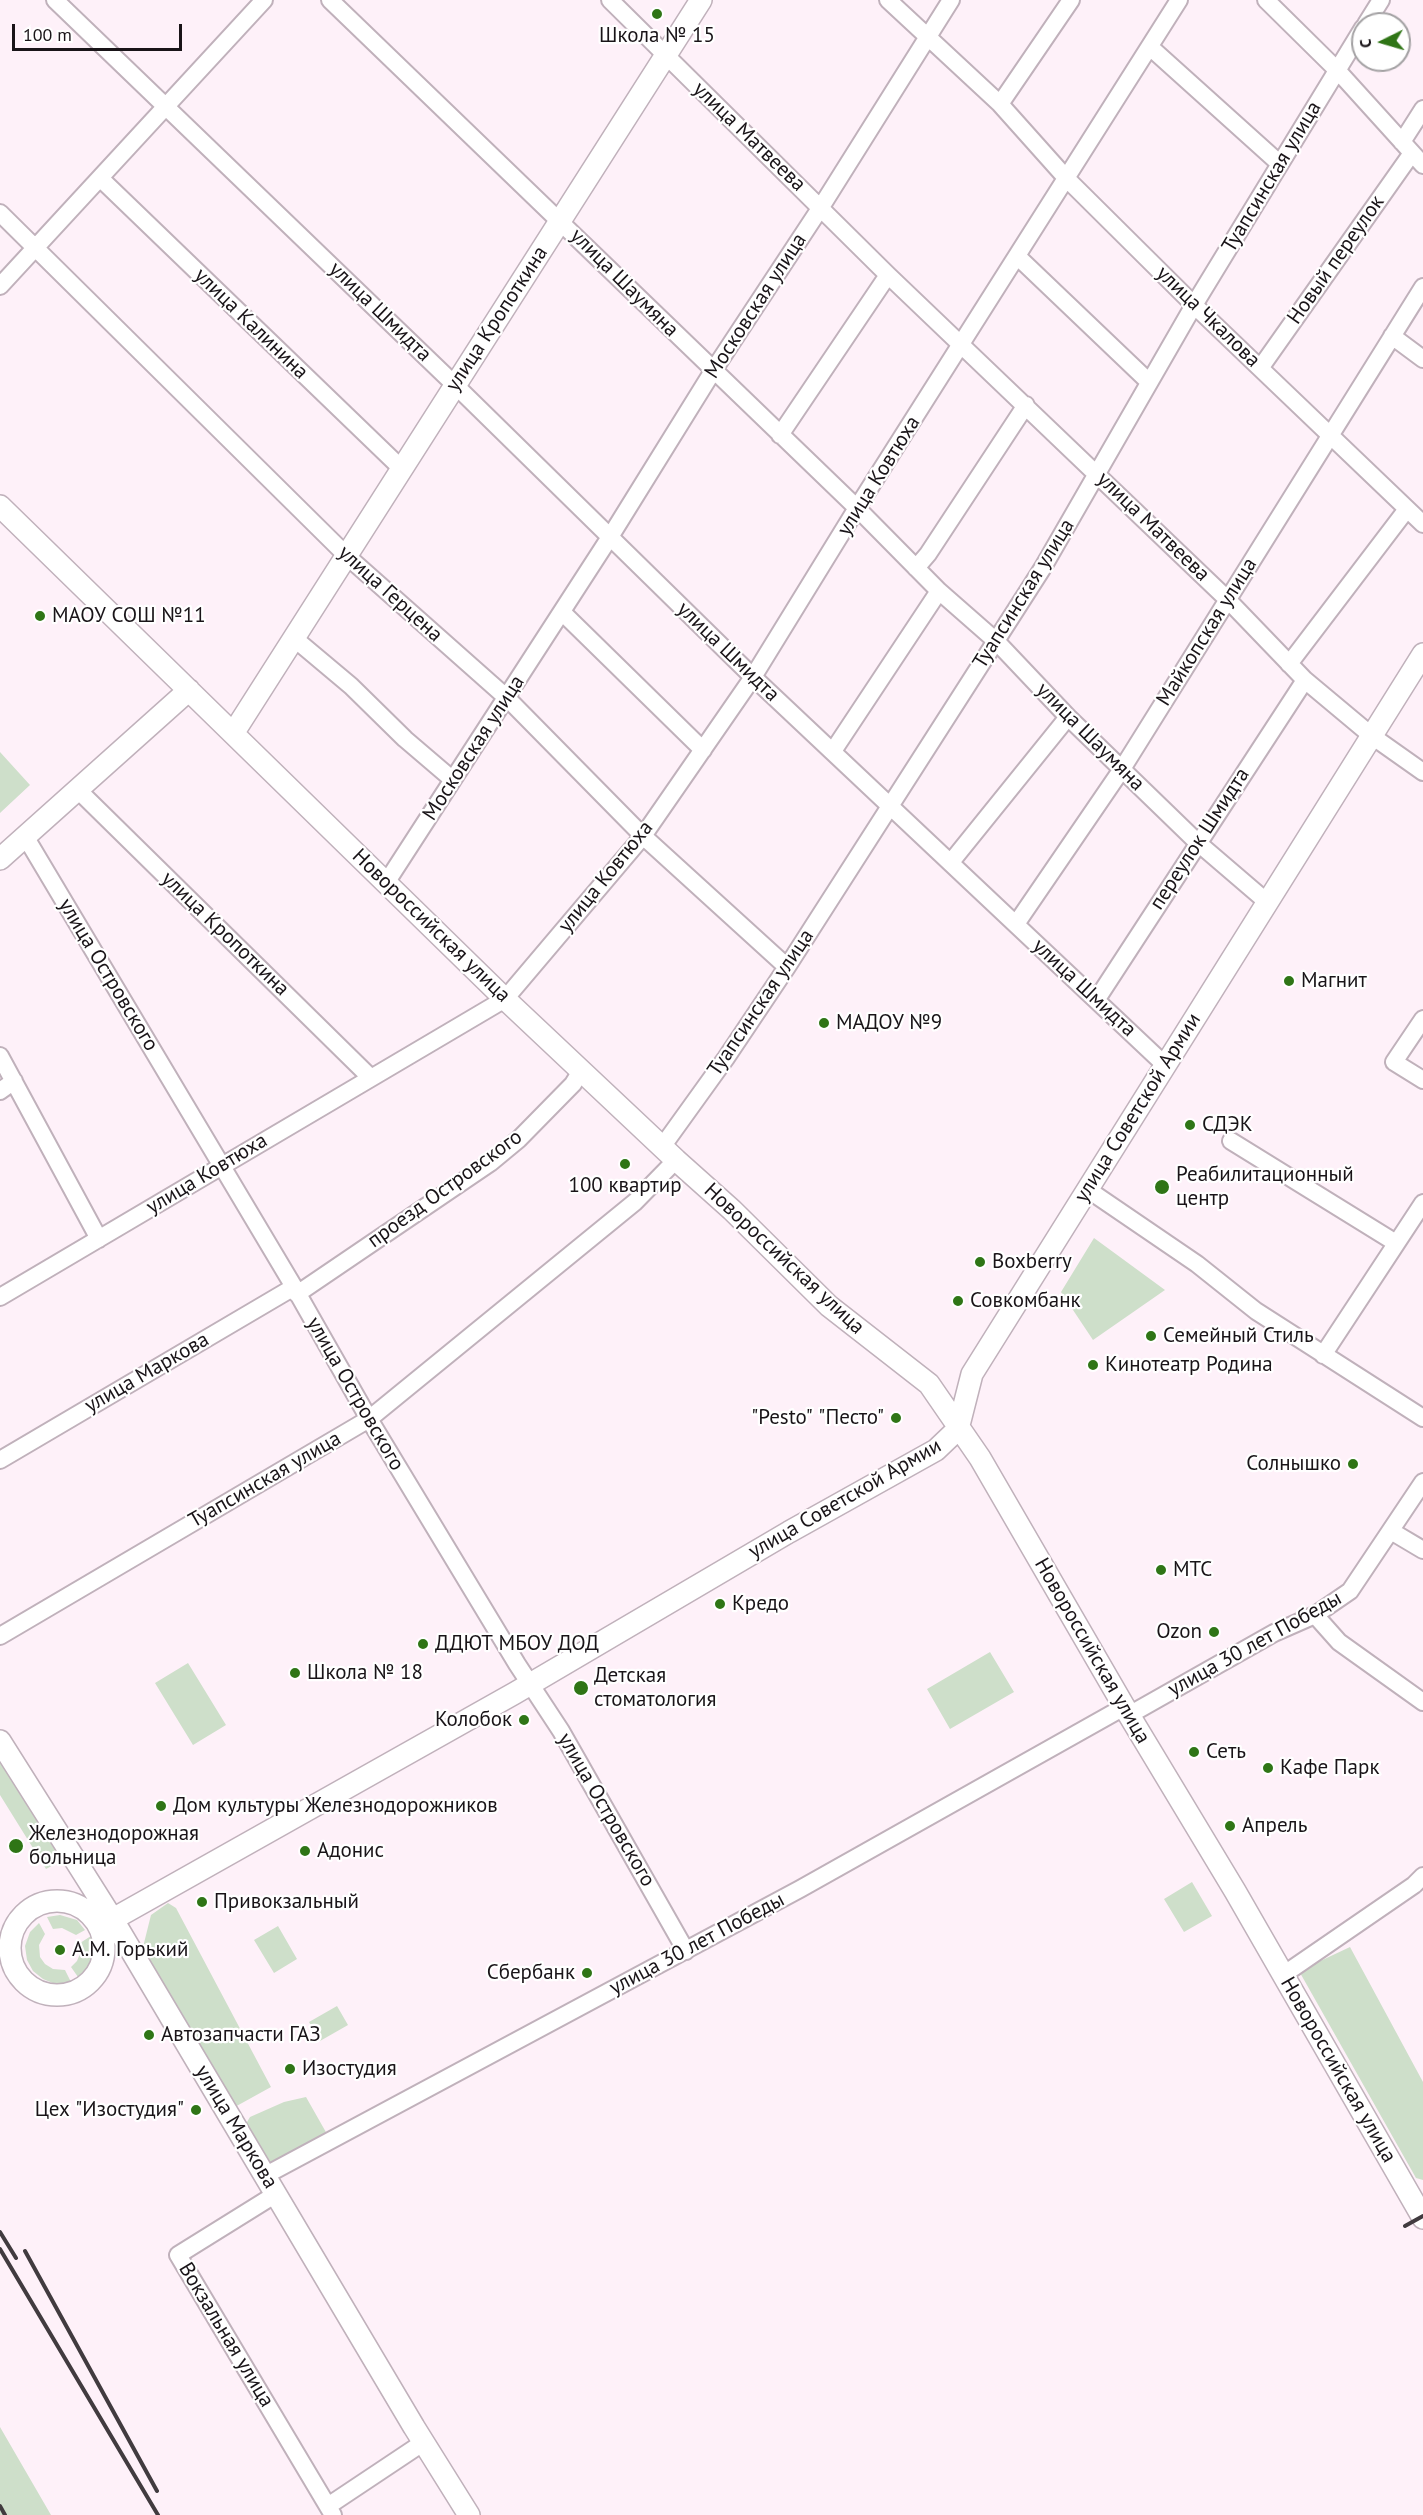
<!DOCTYPE html>
<meta charset="utf-8">
<style>
body{margin:0}
#map{position:relative;width:1423px;height:2515px;overflow:hidden;background:#fef1f9;font-family:"PT Sans",sans-serif}
canvas{display:block}
.north{position:absolute;left:1351px;top:12px;width:60px;height:60px;box-sizing:border-box;background:#fff;border:2px solid #a3a1a3;border-radius:50%;rotate:265deg;font-size:16px;font-weight:700;line-height:24px;text-align:center;color:#191418}
.north::after{content:'';display:block;margin:auto;width:21px;height:27px;background:#2f7516;clip-path:polygon(50% 0,100% 100%,50% 72%,0 100%)}
.scale{position:absolute;left:12px;top:24px;width:170px;height:27px;box-sizing:border-box;border:3px solid #191418;border-top:0;padding-left:8px;font-size:18px;line-height:21px;white-space:nowrap;color:#191418;-webkit-text-stroke:4px #fff;paint-order:stroke}
</style>
<div id="map">
<canvas width="1423" height="2515"></canvas>
<div class="north">С</div>
<div class="scale">100 m</div>
</div>
<script>
const g = document.querySelector('canvas').getContext('2d');
g.lineJoin = 'round';
function fill(path, color) {
  g.fillStyle = color;
  g.fill(path, 'evenodd');
}
function poly(rows) {
  const path = new Path2D();
  for (const r of rows) {
    if (r.length === 3) {
      path.moveTo(r[0] + r[2], r[1]);
      path.arc(r[0], r[1], r[2], 0, 2 * Math.PI);
      continue;
    }
    path.moveTo(r[0], r[1]);
    for (let i = 2; i < r.length; i += 2) path.lineTo(r[i], r[i + 1]);
  }
  return path;
}
function stroke(path, color, width, dash) {
  g.strokeStyle = color;
  g.lineWidth = width;
  g.lineCap = dash ? 'butt' : 'round';
  g.setLineDash(dash || []);
  g.stroke(path);
}
function drawText(font, color, halo, rows, align = 'center') {
  g.font = font + ' "PT Sans",sans-serif';
  g.lineWidth = 4.5;
  g.setLineDash([]);
  g.textBaseline = 'middle';
  g.strokeStyle = halo;
  g.fillStyle = color;
  for (const [text, x, y, turn = 0] of rows) {
    g.save();
    g.translate(x, y);
    g.rotate((+turn || 0) * Math.PI / 180);
    g.textAlign = isNaN(turn) ? turn : align;
    if (halo) g.strokeText(text, 0, 0);
    g.fillText(text, 0, 0);
    g.restore();
  }
}
const green = poly([
 [0,752,30,785,0,813],
 [1094,1238,1165,1290,1093,1340,1061,1292],
 [990,1652,1014,1692,950,1729,927,1689],
 [188,1663,226,1725,193,1745,155,1683],
 [0,1752,62,1853,61,1861,46,1869,0,1795],
 [1192,1882,1212,1916,1184,1932,1164,1899],
 [168,1903,176,1908,271,2087,233,2108,142,1951,151,1915],
 [60,1915,77,1920,85,1930,76,1935,62,1928,53,1929,47,1917],
 [39,1923,45,1934,39,1945,40,1957,45,1964,53,1969,65,1970,71,1982,55,1984,43,1979,33,1971,27,1960,25,1946,30,1932],
 [278,1926,297,1959,274,1973,254,1940],
 [91,1936,94,1949,89,1966,78,1977,71,1967,77,1961,81,1951,80,1943],
 [1350,1947,1423,2082,1423,2180,1416,2178,1299,1971],
 [337,2006,348,2025,320,2041,309,2022],
 [306,2097,327,2134,274,2165,264,2163,244,2127,250,2117,284,2102],
 [0,2427,51,2515,0,2515]
]);
const minor = poly([
 [55,0,455,385,753,677,1165,1065],
 [330,0,857,508,939,591,996,641,1068,717,1197,842,1267,902],
 [610,0,888,275,1227,599,1305,680,1372,736,1423,772],
 [888,0,1000,104,1067,179,1194,305,1423,524],
 [1266,0,1337,70,1423,165],
 [1366,24,1381,0],
 [1150,47,1280,164],
 [1000,104,1071,0],
 [1402,142,1423,109],
 [100,178,402,469],
 [0,213,348,557,507,698,643,836,787,967],
 [1018,257,1149,382],
 [0,286,264,0],
 [1392,336,1423,359],
 [1261,367,1412,153],
 [780,435,888,275],
 [916,568,928,554,1026,405],
 [562,612,703,750],
 [295,639,351,686,405,739,453,780],
 [1289,664,1407,509],
 [833,751,939,591],
 [78,790,371,1078],
 [25,836,294,1287,369,1419,517,1664,561,1731,686,1951],
 [951,862,1068,717],
 [386,883,610,537,713,371,821,207,951,0],
 [1016,924,1122,769,1423,287],
 [1097,999,1305,680],
 [1423,1019,1394,1062,1423,1080],
 [0,1056,99,1239],
 [0,1091,14,1081],
 [1231,1141,1396,1243],
 [662,1147,726,1058,787,967,1042,569,1194,305,1363,28],
 [1087,1189,1197,1264,1256,1311,1423,1418],
 [297,1294,490,1163,519,1139,573,1084,581,1071],
 [0,1297,505,999,643,836,753,677,857,508,1179,0],
 [1323,1355,1423,1203],
 [0,1460,294,1287],
 [1391,1531,1423,1550],
 [1315,1615,1339,1642,1423,1702],
 [0,1636,369,1419,635,1202,676,1160],
 [1129,1715,1274,1633,1315,1615,1350,1591,1423,1482],
 [1283,1975,1414,1885,1423,1876],
 [266,2175,800,1889,1124,1707],
 [276,2194,178,2255,333,2515],
 [328,2506,424,2442]
]);
const major = poly([
 [0,506,505,999,676,1160,732,1210,829,1306,929,1384,980,1458,1129,1715,1235,1891,1423,2218],
 [234,732,701,0],
 [0,859,189,690],
 [0,1741,113,1920,414,2427,469,2515],
 [57,1948,47],
 [99,1927,515,1693,789,1532,936,1450,958,1429,972,1374,1423,654]
]);
const rail = poly([
 [1405,2226,1423,2216],
 [0,2232,16,2258],
 [0,2249,158,2515],
 [25,2251,157,2491],
 [0,2506,5,2515]
]);
const markers = [
 [657,14,6,"#2f7516"],
 [40,616,6,"#2f7516"],
 [1289,981,6,"#2f7516"],
 [824,1023,6,"#2f7516"],
 [1190,1125,6,"#2f7516"],
 [625,1164,6,"#2f7516"],
 [1162,1187,8,"#2f7516"],
 [980,1262,6,"#2f7516"],
 [958,1301,6,"#2f7516"],
 [1151,1336,6,"#2f7516"],
 [1093,1365,6,"#2f7516"],
 [896,1418,6,"#2f7516"],
 [1353,1464,6,"#2f7516"],
 [1161,1570,6,"#2f7516"],
 [720,1604,6,"#2f7516"],
 [1214,1632,6,"#2f7516"],
 [423,1644,6,"#2f7516"],
 [295,1673,6,"#2f7516"],
 [581,1688,8,"#2f7516"],
 [524,1720,6,"#2f7516"],
 [1194,1752,6,"#2f7516"],
 [1268,1768,6,"#2f7516"],
 [161,1806,6,"#2f7516"],
 [1230,1826,6,"#2f7516"],
 [16,1846,8,"#2f7516"],
 [305,1851,6,"#2f7516"],
 [202,1902,6,"#2f7516"],
 [60,1950,6,"#2f7516"],
 [587,1973,6,"#2f7516"],
 [149,2035,6,"#2f7516"],
 [290,2069,6,"#2f7516"],
 [196,2110,6,"#2f7516"]
];
const poiNames = [
 ["Школа № 15",657,36,"center"],
 ["МАОУ СОШ №11",52,616],
 ["Магнит",1301,981],
 ["МАДОУ №9",836,1023],
 ["СДЭК",1202,1125],
 ["Реабилитационный",1176,1175],
 ["центр",1176,1199],
 ["100 квартир",625,1186,"center"],
 ["Boxberry",992,1262],
 ["Совкомбанк",970,1301],
 ["Семейный Стиль",1163,1336],
 ["Кинотеатр Родина",1105,1365],
 ["\"Pesto\" \"Песто\"",884,1418,"right"],
 ["Солнышко",1341,1464,"right"],
 ["МТС",1173,1570],
 ["Кредо",732,1604],
 ["Ozon",1202,1632,"right"],
 ["ДДЮТ МБОУ ДОД",435,1644],
 ["Школа № 18",307,1673],
 ["Детская",594,1676],
 ["стоматология",594,1700],
 ["Колобок",512,1720,"right"],
 ["Сеть",1206,1752],
 ["Кафе Парк",1280,1768],
 ["Дом культуры Железнодорожников",173,1806],
 ["Апрель",1242,1826],
 ["Железнодорожная",29,1834],
 ["больница",29,1858],
 ["Адонис",317,1851],
 ["Привокзальный",214,1902],
 ["А.М. Горький",72,1950],
 ["Сбербанк",575,1973,"right"],
 ["Автозапчасти ГАЗ",161,2035],
 ["Изостудия",302,2069],
 ["Цех \"Изостудия\"",184,2110,"right"]
];
const streetNames = [
 ["улица Матвеева",749,137,44],
 ["Туапсинская улица",1272,177,-59],
 ["Новый переулок",1336,260,-55],
 ["улица Шаумяна",624,283,45],
 ["Московская улица",756,306,-57],
 ["улица Шмидта",380,312,44],
 ["улица Чкалова",1208,317,44],
 ["улица Кропоткина",497,319,-57],
 ["улица Калинина",251,324,44],
 ["улица Ковтюха",879,476,-58],
 ["улица Матвеева",1153,527,44],
 ["улица Герцена",390,594,42],
 ["Туапсинская улица",1024,594,-58],
 ["Майкопская улица",1207,632,-58],
 ["улица Шмидта",728,652,44],
 ["улица Шаумяна",1090,737,45],
 ["Московская улица",474,748,-57],
 ["переулок Шмидта",1200,839,-57],
 ["улица Ковтюха",606,877,-51],
 ["Новороссийская улица",431,926,44],
 ["улица Кропоткина",225,934,44],
 ["улица Островского",108,975,59],
 ["улица Шмидта",1084,988,43],
 ["Туапсинская улица",761,1003,-56],
 ["улица Советской Армии",1138,1108,-58],
 ["улица Ковтюха",207,1174,-31],
 ["проезд Островского",445,1189,-36],
 ["Новороссийская улица",784,1259,43],
 ["улица Маркова",147,1373,-30],
 ["улица Островского",355,1394,60],
 ["Туапсинская улица",265,1480,-30],
 ["улица Советской Армии",845,1499,-30],
 ["улица 30 лет Победы",1255,1644,-29],
 ["Новороссийская улица",1092,1651,60],
 ["улица Островского",606,1810,60],
 ["улица 30 лет Победы",697,1944,-28],
 ["Новороссийская улица",1338,2070,60],
 ["улица Маркова",236,2127,59],
 ["Вокзальная улица",226,2335,59]
];
fill(green, '#cedfca');
stroke(minor, '#c0b1bb', 20);
stroke(major, '#c0b1bb', 24);
stroke(minor, '#fff', 16);
stroke(major, '#fff', 21);
stroke(rail, '#413b3f', 4);
for (const [x, y, r, color] of markers) {
  const dot = new Path2D();
  dot.arc(x, y, r, 0, 2 * Math.PI);
  g.fillStyle = color;
  g.fill(dot);
  stroke(dot, '#fff', 2);
}
drawText('21px', '#191418', '#fff', poiNames, 'left');
drawText('21px', '#191418', '#fff', streetNames);
</script>
